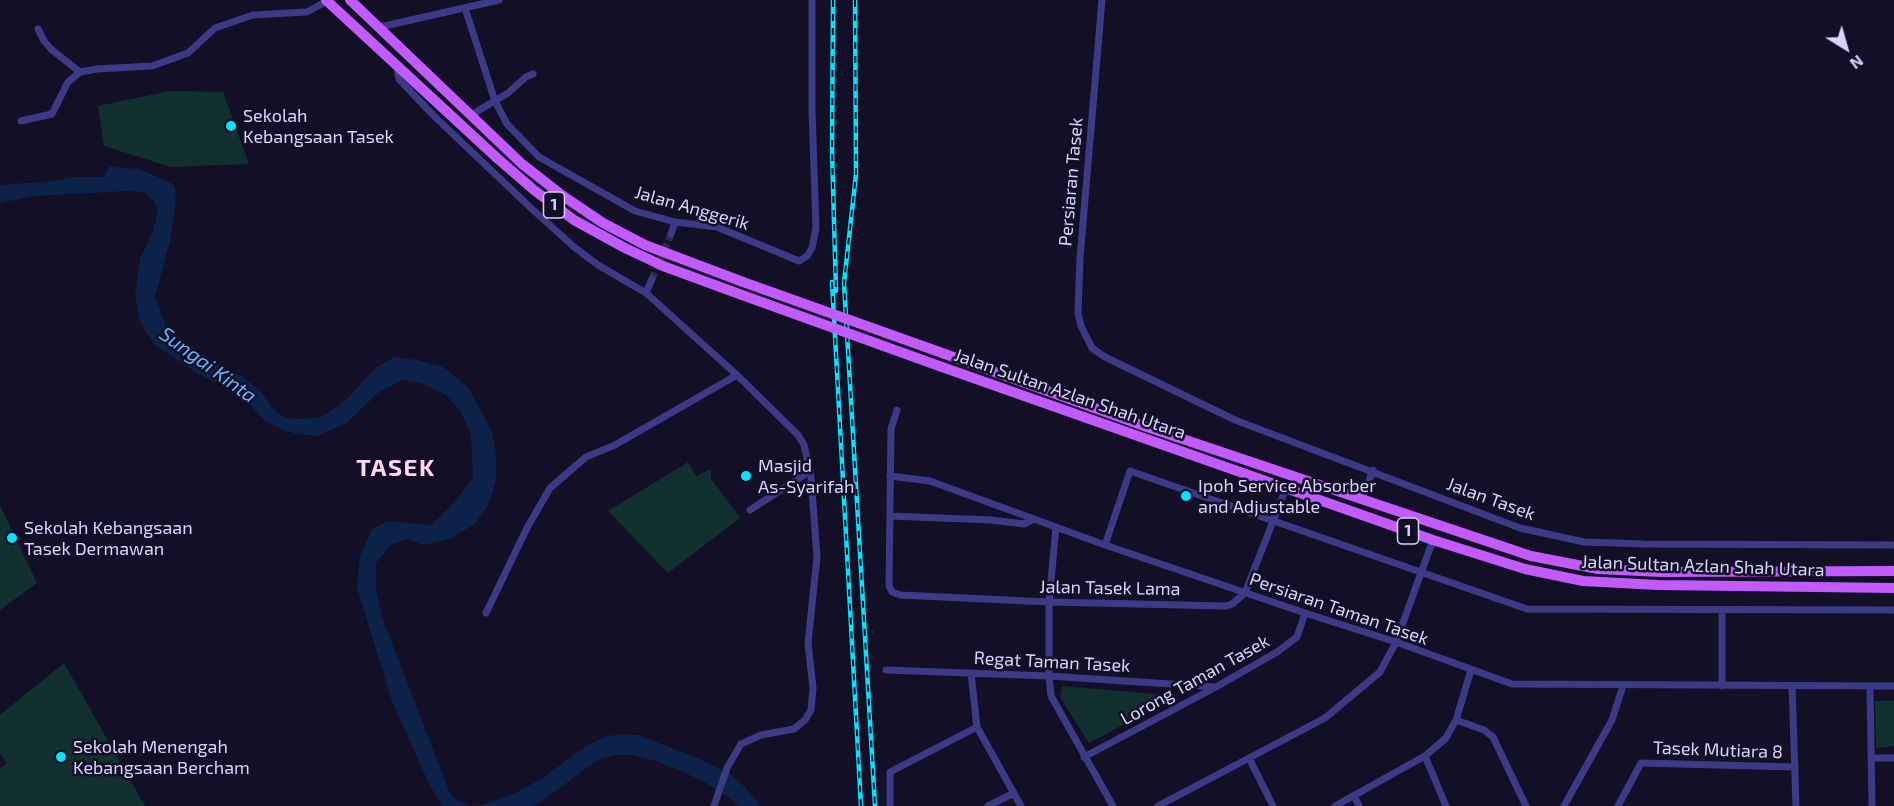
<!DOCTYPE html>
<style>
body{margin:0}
#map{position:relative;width:1894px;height:806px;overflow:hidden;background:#130f26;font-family:"Exo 2",sans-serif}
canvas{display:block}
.north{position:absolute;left:1816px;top:18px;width:60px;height:60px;-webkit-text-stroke:4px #130f26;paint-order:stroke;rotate:143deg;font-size:16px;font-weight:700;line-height:24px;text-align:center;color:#d9d4ff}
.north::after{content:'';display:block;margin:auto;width:21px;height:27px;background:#d9d4ff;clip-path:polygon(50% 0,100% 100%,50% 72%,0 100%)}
</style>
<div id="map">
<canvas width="1894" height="806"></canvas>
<div class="north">N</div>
</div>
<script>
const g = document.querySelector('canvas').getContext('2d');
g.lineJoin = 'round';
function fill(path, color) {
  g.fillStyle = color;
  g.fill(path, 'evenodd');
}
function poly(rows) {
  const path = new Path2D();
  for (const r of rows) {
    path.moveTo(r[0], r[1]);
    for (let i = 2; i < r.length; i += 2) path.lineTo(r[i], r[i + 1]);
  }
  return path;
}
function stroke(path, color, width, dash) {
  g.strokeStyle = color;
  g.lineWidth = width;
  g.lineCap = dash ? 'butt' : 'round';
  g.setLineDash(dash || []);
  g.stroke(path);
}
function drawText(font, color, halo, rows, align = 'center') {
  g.font = font + ' "Exo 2",sans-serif';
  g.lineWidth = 5;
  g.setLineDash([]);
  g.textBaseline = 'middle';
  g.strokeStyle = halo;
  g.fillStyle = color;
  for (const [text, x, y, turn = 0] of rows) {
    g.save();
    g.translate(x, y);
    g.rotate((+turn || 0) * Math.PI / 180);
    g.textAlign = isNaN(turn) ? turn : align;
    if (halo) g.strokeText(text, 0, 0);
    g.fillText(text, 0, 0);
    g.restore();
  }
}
const green = poly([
 [170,91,223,92,249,164,171,167,104,146,98,106],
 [688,462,696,476,711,469,711,478,740,518,668,573,608,511],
 [0,505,37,583,0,610],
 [64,663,145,806,0,806,0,768,7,763,0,754,0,715],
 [1062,686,1177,696,1089,743,1060,697],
 [1875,701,1894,701,1894,746,1876,748]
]);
const water = poly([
 [110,166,137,169,166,180,174,185,176,192,175,207,170,241,155,296,166,327,211,360,243,377,261,392,272,408,285,418,304,419,321,417,344,402,375,368,394,357,417,360,443,367,468,387,492,432,496,455,496,480,489,504,475,524,450,539,423,545,407,539,390,545,376,563,376,590,382,617,449,791,457,801,470,806,482,805,516,793,542,778,588,745,605,737,619,734,638,735,700,759,730,774,745,787,761,806,738,806,730,798,701,780,659,762,634,755,614,755,599,759,545,799,531,806,443,806,430,786,392,701,357,588,360,556,372,529,388,521,431,525,453,504,473,478,471,435,461,412,446,395,423,384,403,380,380,391,348,422,317,436,297,434,280,429,262,418,249,403,231,390,195,372,155,345,140,322,135,295,140,259,153,231,158,210,153,200,145,193,129,191,33,196,0,203,0,185,53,181,74,177,104,177]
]);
const minorTunnel = poly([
 [652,279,671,234]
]);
const minor = poly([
 [1102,0,1080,258,1078,313,1081,326,1092,348,1105,357,1235,420,1520,528,1584,542,1643,544,1894,545],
 [465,8,495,101,507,124,539,157,635,211,675,222,717,227,799,261,807,256,812,248,816,228,812,110,812,0],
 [380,27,499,0],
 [38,29,44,41,52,50,80,72],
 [397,67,399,79,433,115,532,209,574,247,598,265,646,293,737,375,798,435,804,445,811,477,817,557,808,643,813,688,811,710,805,720,794,729,761,735,741,744,727,768,714,806],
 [471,115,508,93,526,77,533,74],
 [21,121,52,114,68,82,80,72,97,69,152,66,188,53,215,28,253,15,307,12,327,1],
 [671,234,675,222],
 [646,293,652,279],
 [897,410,891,429,889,586,892,592,900,595,1049,602,1226,606,1232,604,1245,593,1286,488],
 [890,476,930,481,1105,545,1305,613,1396,642,1512,684,1894,686],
 [1362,499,1373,470],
 [750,510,810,471],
 [890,516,991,520,1024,524,1032,520],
 [1056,527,1049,602,1049,676,1051,696,1113,806],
 [1105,545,1130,471,1527,609,1894,610],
 [486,613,527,528,550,488,586,457,615,445,737,375],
 [886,670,1049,676,1216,687],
 [971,673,977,727,1021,806],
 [1722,686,1722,610],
 [1792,686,1796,806],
 [1870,686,1872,806],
 [1456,720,1484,730,1493,737,1526,806],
 [1425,756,1446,806],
 [1084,757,1216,687,1277,652,1297,637,1305,613],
 [1249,758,1273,806],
 [1872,758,1894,758],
 [1354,795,1359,806],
 [890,806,890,772,977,727],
 [988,806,1014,793],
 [1158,806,1325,718,1380,672,1396,642,1433,540],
 [1335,806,1425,756,1446,738,1456,720,1471,670],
 [1564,806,1612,720,1623,686],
 [1618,806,1641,763,1795,767]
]);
const primary = poly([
 [326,0,497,158,534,190,574,220,625,248,663,266,742,295],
 [350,0,522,164,563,196,603,223,645,245,743,282],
 [945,354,1147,427,1531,556,1598,569,1661,572,1894,571],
 [942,367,1433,540,1525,569,1583,581,1658,585,1894,588]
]);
const rail = poly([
 [833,0,832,152,836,291],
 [855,0,856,174,844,283,875,806],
 [832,282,861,806]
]);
const primaryBridge = poly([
 [743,282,945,354],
 [742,295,942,367]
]);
const markers = [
 [231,126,6,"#00e5ff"],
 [746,476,6,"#00e5ff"],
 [1186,496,6,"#00e5ff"],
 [12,538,6,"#00e5ff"],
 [61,757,6,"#00e5ff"]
];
const shields = [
 [554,205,21],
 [1408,531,21]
];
const shieldNames = [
 ["1",554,205],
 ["1",1408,531]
];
const poiNames = [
 ["Sekolah",243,116],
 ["Kebangsaan Tasek",243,137],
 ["Masjid",758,466],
 ["As-Syarifah",758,487],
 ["Ipoh Service Absorber",1198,486],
 ["and Adjustable",1198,507],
 ["Sekolah Kebangsaan",24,528],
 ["Tasek Dermawan",24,549],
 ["Sekolah Menengah",73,747],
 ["Kebangsaan Bercham",73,768]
];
const streetNames = [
 ["Persiaran Tasek",1071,182,-85],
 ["Jalan Anggerik",692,208,16],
 ["Jalan Sultan Azlan Shah Utara",1070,394,19],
 ["Jalan Tasek",1491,499,20],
 ["Jalan Sultan Azlan Shah Utara",1703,566,2],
 ["Jalan Tasek Lama",1110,588,1],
 ["Persiaran Taman Tasek",1339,609,19],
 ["Regat Taman Tasek",1052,662,3],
 ["Lorong Taman Tasek",1195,680,-29],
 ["Tasek Mutiara 8",1718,750,2]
];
const waterNames = [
 ["Sungai Kinta",208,365,36]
];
const districtNames = [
 ["TASEK",396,468]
];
fill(green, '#12302f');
fill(water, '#0c2248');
stroke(minorTunnel, '#312d47', 7, [7, 3.5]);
stroke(minor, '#3d3a85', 7);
stroke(primary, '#c25bff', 10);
stroke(rail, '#00e5ff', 4.5);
stroke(rail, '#130f26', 2, [7]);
stroke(primaryBridge, '#c25bff', 10);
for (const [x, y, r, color] of markers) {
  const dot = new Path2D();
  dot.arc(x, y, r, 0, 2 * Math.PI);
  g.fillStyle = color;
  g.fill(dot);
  stroke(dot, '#130f26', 2);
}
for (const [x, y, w] of shields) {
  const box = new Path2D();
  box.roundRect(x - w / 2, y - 13, w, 26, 4.5);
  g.fillStyle = '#130f26';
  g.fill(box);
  stroke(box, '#d9d4ff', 1.5);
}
drawText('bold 16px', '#d9d4ff', null, shieldNames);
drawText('18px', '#d9d4ff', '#130f26', poiNames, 'left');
drawText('18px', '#d9d4ff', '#130f26', streetNames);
drawText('italic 20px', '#62b6ff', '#130f26', waterNames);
g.letterSpacing = '1.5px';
drawText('bold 24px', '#ffd6f0', '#130f26', districtNames);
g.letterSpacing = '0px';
</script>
